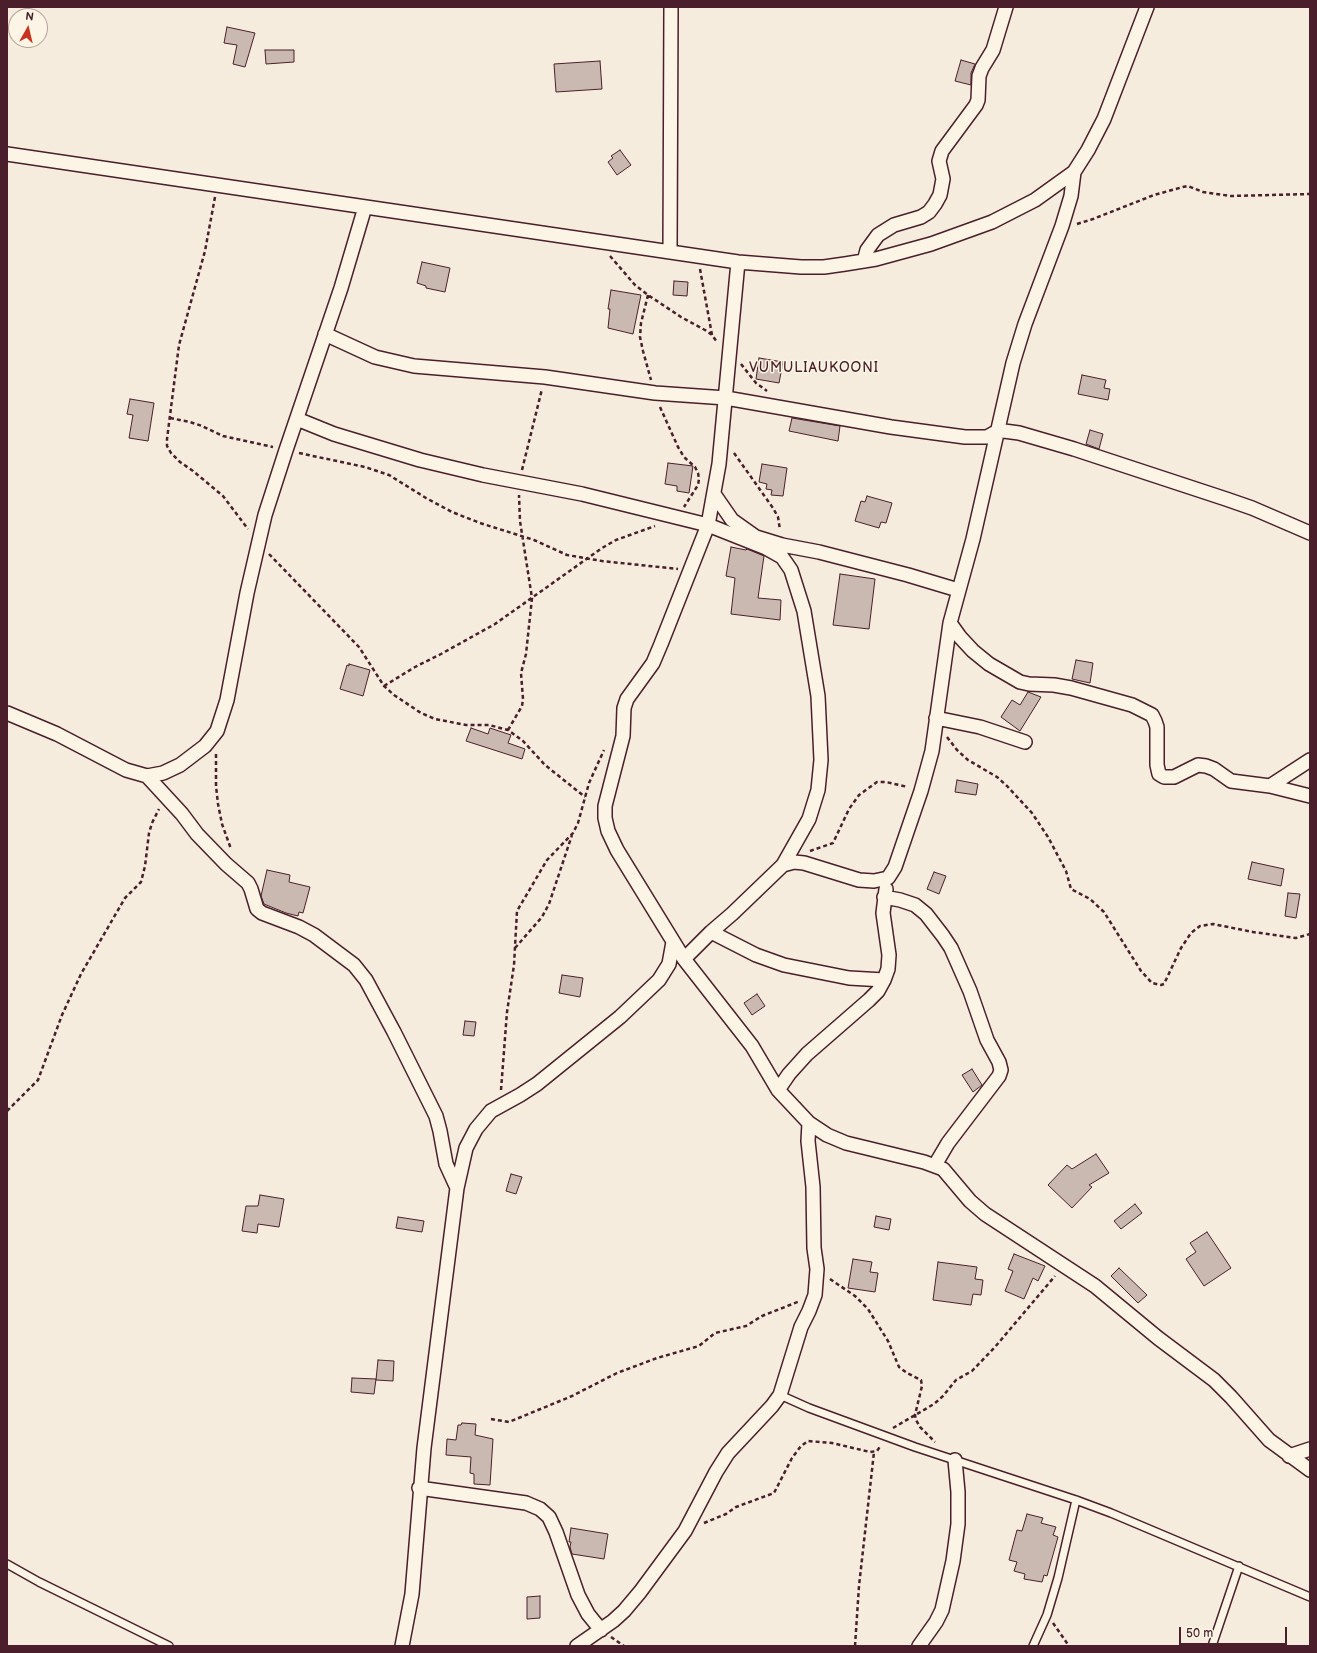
<!DOCTYPE html>
<style>
body{margin:0}
#map{position:relative;width:1317px;height:1653px;overflow:hidden;background:#f5ecde;font-family:"Balsamiq Sans",sans-serif}
canvas{display:block}
.frame{position:absolute;inset:0;border:8px solid #4a1f2b;pointer-events:none}
.north{position:absolute;left:8px;top:8px;width:40px;height:40px;box-sizing:border-box;background:#fcf5e5;border:1px solid #b59f9b;border-radius:50%;rotate:8deg;font-size:11px;font-weight:700;line-height:16px;text-align:center;color:#4a1f2b}
.north::after{content:'';display:block;margin:auto;width:14px;height:18px;background:#c8321e;clip-path:polygon(50% 0,100% 100%,50% 72%,0 100%)}
.scale{position:absolute;left:1179px;top:1627px;width:108px;height:18px;box-sizing:border-box;border:2px solid #4a1f2b;border-top:0;padding-left:5px;font-size:12px;line-height:14px;white-space:nowrap;color:#4a1f2b;-webkit-text-stroke:3px #fcf5e5;paint-order:stroke}
</style>
<div id="map">
<canvas width="1317" height="1653"></canvas>
<div class="frame"></div>
<div class="north">N</div>
<div class="scale">50 m</div>
</div>
<script>
const g = document.querySelector('canvas').getContext('2d');
g.lineJoin = 'round';
function fill(path, color) {
  g.fillStyle = color;
  g.fill(path, 'evenodd');
}
function poly(rows) {
  const path = new Path2D();
  for (const r of rows) {
    path.moveTo(r[0], r[1]);
    for (let i = 2; i < r.length; i += 2) path.lineTo(r[i], r[i + 1]);
  }
  return path;
}
function stroke(path, color, width, dash) {
  g.strokeStyle = color;
  g.lineWidth = width;
  g.lineCap = dash ? 'butt' : 'round';
  g.setLineDash(dash || []);
  g.stroke(path);
}
function drawText(font, color, halo, rows, align = 'center') {
  g.font = font + ' "Balsamiq Sans",sans-serif';
  g.lineWidth = 3;
  g.setLineDash([]);
  g.textBaseline = 'middle';
  g.strokeStyle = halo;
  g.fillStyle = color;
  for (const [text, x, y, turn = 0] of rows) {
    g.save();
    g.translate(x, y);
    g.rotate((+turn || 0) * Math.PI / 180);
    g.textAlign = isNaN(turn) ? turn : align;
    if (halo) g.strokeText(text, 0, 0);
    g.fillText(text, 0, 0);
    g.restore();
  }
}
const building = poly([
 [227,27,255,33,245,67,233,64,237,45,224,43,227,27],
 [265,50,294,50,294,62,266,64,265,50],
 [961,60,975,64,971,73,971,85,955,81,961,60],
 [600,61,602,89,556,92,554,64,600,61],
 [620,150,631,165,617,175,608,162,613,158,611,156,620,150],
 [422,262,450,268,445,292,426,288,426,286,417,283,422,262],
 [674,281,688,282,687,296,673,295,674,281],
 [611,290,641,295,633,334,608,328,610,309,608,309,611,290],
 [759,358,783,362,779,383,756,379,759,358],
 [1082,375,1106,380,1104,388,1110,389,1108,400,1078,394,1082,375],
 [130,399,154,403,148,441,129,438,133,415,127,414,130,399],
 [792,418,840,426,838,441,789,431,792,418],
 [1090,430,1103,434,1099,449,1086,444,1090,430],
 [668,463,693,466,689,493,677,491,677,486,665,484,668,463],
 [762,464,787,468,783,496,771,495,772,490,766,489,767,484,759,482,762,464],
 [867,496,892,503,886,523,881,522,879,528,855,521,861,501,865,502,867,496],
 [731,547,746,550,747,549,764,556,758,598,781,600,780,620,731,614,735,578,726,576,731,547],
 [840,574,875,579,869,629,833,625,840,574],
 [1076,660,1093,663,1090,683,1072,679,1076,660],
 [349,664,370,670,363,696,340,689,347,665,349,666,349,664],
 [1028,692,1041,697,1020,731,1001,717,1012,700,1020,705,1028,692],
 [471,728,488,734,490,728,511,735,508,743,525,749,522,759,466,741,471,728],
 [957,780,978,784,976,795,955,792,957,780],
 [1252,862,1284,869,1281,886,1248,879,1252,862],
 [267,870,290,875,289,882,310,887,303,913,299,912,298,916,286,913,264,904,261,896,267,870],
 [934,872,946,876,939,894,927,889,934,872],
 [1288,893,1300,894,1296,918,1285,916,1288,893],
 [562,975,583,978,580,997,559,993,562,975],
 [757,994,765,1006,752,1015,744,1003,757,994],
 [465,1021,476,1022,474,1036,463,1035,465,1021],
 [972,1069,982,1085,973,1092,962,1075,972,1069],
 [1096,1154,1109,1173,1089,1185,1092,1187,1072,1208,1048,1185,1067,1165,1072,1169,1096,1154],
 [511,1174,522,1177,516,1194,506,1191,511,1174],
 [260,1195,284,1199,279,1227,258,1224,257,1233,242,1231,246,1206,258,1206,260,1195],
 [1135,1204,1142,1213,1121,1229,1114,1221,1135,1204],
 [876,1216,891,1219,889,1230,874,1227,876,1216],
 [398,1217,424,1221,422,1232,396,1228,398,1217],
 [1207,1232,1231,1268,1204,1286,1186,1259,1196,1252,1190,1243,1207,1232],
 [1014,1254,1045,1266,1038,1281,1033,1278,1024,1299,1005,1291,1013,1271,1008,1269,1014,1254],
 [853,1259,872,1262,870,1272,878,1273,875,1292,848,1288,853,1259],
 [938,1262,977,1267,975,1279,983,1280,981,1295,973,1294,971,1305,933,1300,938,1262],
 [1119,1268,1147,1295,1138,1303,1111,1276,1119,1268],
 [378,1360,394,1361,393,1381,376,1380,378,1360],
 [352,1378,376,1379,374,1394,351,1392,352,1378],
 [462,1423,476,1424,475,1435,493,1439,490,1485,474,1484,474,1474,470,1473,471,1457,446,1455,447,1439,456,1440,458,1425,461,1425,462,1423],
 [1027,1514,1043,1518,1041,1523,1056,1527,1053,1535,1058,1537,1047,1576,1044,1575,1042,1582,1024,1579,1025,1574,1014,1571,1017,1562,1009,1560,1017,1530,1022,1531,1027,1514],
 [571,1528,608,1534,604,1559,572,1554,570,1547,571,1542,569,1542,571,1528],
 [540,1596,540,1618,527,1619,527,1597,540,1596]
]);
const path = poly([
 [215,197,205,251,179,345,167,439,167,446,171,453,180,462,193,471,223,496,248,529],
 [1077,224,1093,219,1154,195,1183,187,1188,186,1203,192,1231,196,1310,194],
 [610,256,635,285,648,295,681,317,705,330,712,335,717,342],
 [700,269,712,335],
 [648,295,641,323,640,337,643,351,651,380],
 [741,364,756,383,767,391],
 [660,407,678,447,684,457,695,467,698,473,699,479,698,485,684,507],
 [170,418,190,422,202,426,223,436,273,447],
 [299,453,365,467,389,475,426,498,452,512,480,523,534,540,567,555,602,561,678,569],
 [734,453,773,508,778,517,780,530],
 [522,470,542,389],
 [269,554,359,647,384,686,394,695,421,713,435,719,466,725,489,725,508,730,523,741,545,765,585,797],
 [384,686,415,667,441,654,495,624,602,548,616,540,655,526],
 [508,730,522,706,523,699,521,673,526,654,532,598,520,521,519,495],
 [947,737,957,750,968,760,997,777,1007,786,1032,813,1048,837,1066,871,1071,889,1090,899,1104,912,1141,971,1152,983,1161,985,1164,984,1181,948,1191,933,1200,926,1213,924,1253,932,1296,938,1310,934],
 [216,754,216,786,218,804,222,824,231,849],
 [810,851,833,843,849,809,859,795,877,782,886,782,908,787],
 [515,948,542,917,549,904,572,835],
 [501,1090,507,1012,514,965,517,911,547,860,573,833,578,823,589,783,604,750],
 [7,1111,38,1080,62,1015,81,974,125,898,141,882,145,866,149,833,152,823,159,809],
 [830,1279,855,1296,868,1309,888,1341,899,1367,907,1373,921,1380,922,1386,915,1415,916,1420,920,1427,935,1442],
 [491,1419,509,1422,572,1396,617,1373,657,1358,699,1346,715,1333,746,1326,762,1316,800,1301],
 [893,1428,934,1404,943,1396,956,1380,972,1371,995,1347,1055,1276],
 [704,1523,726,1514,736,1507,774,1493,792,1458,801,1446,808,1441,832,1443,870,1452,877,1451,881,1445],
 [1053,1623,1069,1646],
 [611,1637,624,1646],
 [855,1646,859,1586,874,1452]
]);
const service = poly([
 [780,1395,809,1408,915,1447,1076,1500,1111,1513,1310,1597],
 [7,1564,39,1582,169,1646],
 [1033,1646,1047,1615,1058,1578,1076,1500],
 [1212,1646,1239,1566]
]);
const minor = poly([
 [7,154,738,262,801,267,824,267,845,264,876,259,931,244,992,222,1035,200,1074,172,1088,150,1104,119,1147,7],
 [670,251,671,7],
 [864,261,867,250,878,235,894,225,921,217,929,212,935,204,940,195,943,179,939,161,942,151,976,105,978,100,979,76,982,68,993,50,1006,7],
 [738,262,719,464,708,525,661,644,653,663,627,699,624,708,623,736,605,806,605,818,608,831,617,850,684,959,752,1046,778,1090,809,1123,827,1135,846,1143,924,1162,943,1169,970,1201,985,1214,1095,1286,1158,1338,1214,1380,1231,1397,1269,1440,1310,1470],
 [325,334,375,357,414,366,545,377,655,393,726,398,891,427,965,437,987,437,996,432,1004,431,1019,433,1074,449,1226,499,1252,508,1310,533],
 [297,419,334,434,420,460,483,475,582,494,708,525,766,548,782,557,791,570,804,611,818,696,821,760,818,790,809,819,783,865,732,914,711,932,684,959],
 [714,494,732,520,756,537,782,545,819,552,908,575,958,590],
 [950,623,960,637,973,651,989,664,1020,682,1029,684,1054,685,1071,688,1132,705,1152,715,1155,721,1157,727,1157,765,1159,774,1164,777,1174,777,1198,765,1206,766,1214,769,1231,781,1270,786,1310,796],
 [7,713,57,734,126,770,147,776,163,773,180,765,205,746,217,731,227,700,247,593,265,515,286,450,341,288,365,207],
 [936,718,980,727,1025,742],
 [147,776,182,814,197,834,226,864,248,883,251,889,257,909,262,913,299,927,314,935,354,965,366,980,394,1032,436,1116,440,1131,446,1164,457,1188],
 [1270,786,1310,760],
 [783,865,794,862,804,863,859,880,874,881,888,878,895,867,921,791,932,751,950,623,973,539,1013,363,1025,324,1062,226,1071,196,1074,172],
 [884,897,900,900,915,905,926,914,943,936,951,948,970,991,987,1040,999,1062,1001,1070,999,1076,948,1143,935,1165],
 [711,932,756,955,784,965,849,978,884,980],
 [778,1090,789,1074,807,1054,869,1000,878,991,884,980,888,969,889,955,883,913,886,889],
 [1289,1456,1310,1449],
 [419,1488,526,1503,540,1509,549,1517,556,1532,578,1595,588,1614,601,1630],
 [402,1646,412,1594,424,1448,457,1188,466,1148,476,1129,491,1111,520,1095,537,1084,620,1017,659,980,669,964,673,942],
 [577,1646,613,1621,624,1611,640,1592,685,1531,716,1472,728,1453,772,1406,780,1395,801,1327,809,1311,815,1295,817,1269,814,1248,813,1187,808,1141,809,1123],
 [919,1646,936,1622,942,1610,953,1561,958,1524,958,1492,955,1460]
]);
const quarterNames = [
 ["VUMULIAUKOONI",814,368]
];
fill(building, '#cab9b1');
stroke(building, '#4a1f2b', 1);
stroke(service, '#4a1f2b', 10);
stroke(minor, '#4a1f2b', 16);
stroke(path, '#4a1f2b', 2.5, [4, 3]);
stroke(service, '#fcf5e5', 7);
stroke(minor, '#fcf5e5', 13);
g.letterSpacing = '1px';
drawText('14px', '#4a1f2b', '#fcf5e5', quarterNames);
g.letterSpacing = '0px';
</script>
